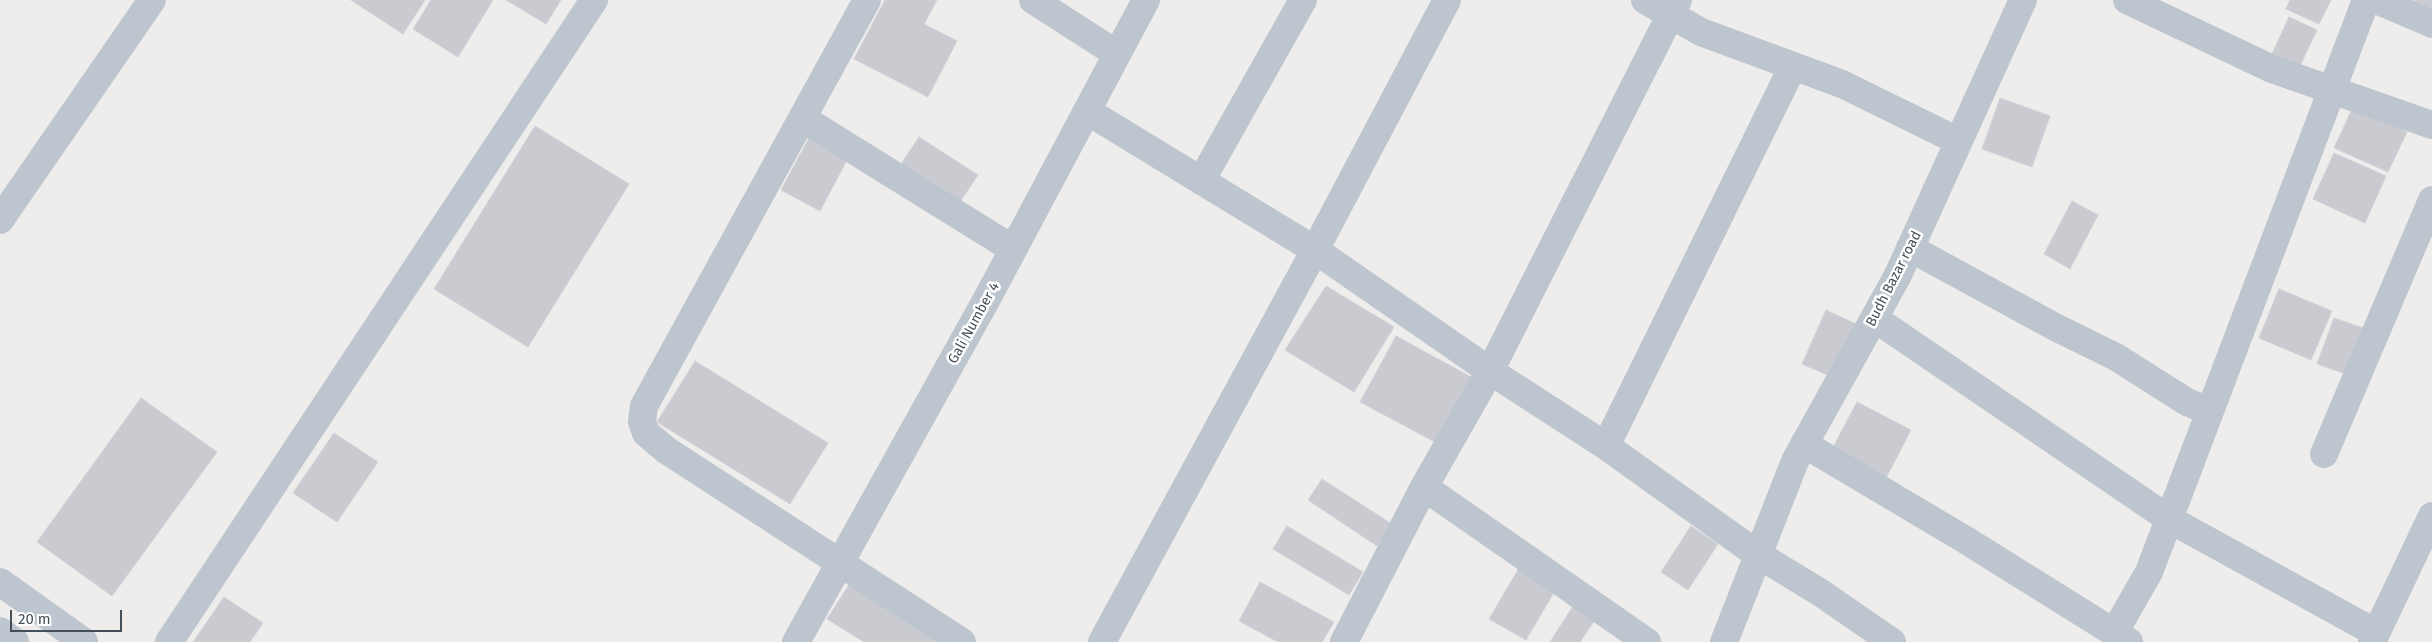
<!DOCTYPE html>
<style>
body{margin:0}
#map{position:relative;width:2432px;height:642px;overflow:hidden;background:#efecec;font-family:"Fira Sans",sans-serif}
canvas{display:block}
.scale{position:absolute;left:10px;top:610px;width:112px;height:22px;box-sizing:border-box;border:2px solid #454f59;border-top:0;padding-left:6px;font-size:15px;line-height:18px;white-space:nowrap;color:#454f59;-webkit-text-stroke:4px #fff;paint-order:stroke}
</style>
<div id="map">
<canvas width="2432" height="642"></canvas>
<div class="scale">20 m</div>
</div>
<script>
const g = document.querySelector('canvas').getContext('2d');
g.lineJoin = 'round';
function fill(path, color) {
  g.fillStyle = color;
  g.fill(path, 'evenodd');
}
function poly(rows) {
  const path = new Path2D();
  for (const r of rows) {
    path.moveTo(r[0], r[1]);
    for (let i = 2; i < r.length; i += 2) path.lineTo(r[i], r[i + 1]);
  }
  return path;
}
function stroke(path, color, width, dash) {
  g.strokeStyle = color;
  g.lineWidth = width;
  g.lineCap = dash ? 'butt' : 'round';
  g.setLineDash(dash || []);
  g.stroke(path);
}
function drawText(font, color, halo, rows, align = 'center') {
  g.font = font + ' "Fira Sans",sans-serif';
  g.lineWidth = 5;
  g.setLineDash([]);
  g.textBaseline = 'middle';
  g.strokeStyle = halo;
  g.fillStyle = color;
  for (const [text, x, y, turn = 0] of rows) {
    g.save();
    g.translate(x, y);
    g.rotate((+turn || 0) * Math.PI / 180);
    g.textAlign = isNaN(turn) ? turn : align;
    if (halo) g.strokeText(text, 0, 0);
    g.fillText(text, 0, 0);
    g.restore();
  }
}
const building = poly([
 [351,0,425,0,403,34,351,0],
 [431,0,493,0,458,57,413,29,431,0],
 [506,0,561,0,546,24,506,0],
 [885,0,937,0,924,24,957,41,928,97,854,59,885,0],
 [2290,0,2331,0,2319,24,2286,9,2290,0],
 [2415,0,2432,0,2432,13,2413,5,2415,0],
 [2289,17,2317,30,2299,68,2271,56,2289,17],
 [2000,98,2050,116,2032,167,1982,149,2000,98],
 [2353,107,2407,132,2388,172,2334,148,2353,107],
 [535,126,629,184,528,347,434,289,535,126],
 [919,137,978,175,960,202,901,164,919,137],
 [809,138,848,158,820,211,781,190,809,138],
 [2334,153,2386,176,2365,223,2313,199,2334,153],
 [2072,201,2098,215,2070,269,2044,254,2072,201],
 [1326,286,1394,327,1354,392,1285,350,1326,286],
 [2279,289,2332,311,2311,360,2259,338,2279,289],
 [1826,310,1856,324,1832,377,1802,364,1826,310],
 [2334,318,2363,328,2349,375,2317,364,2334,318],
 [1396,336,1471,377,1435,442,1360,402,1396,336],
 [695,361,828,443,790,504,657,422,695,361],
 [141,398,217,452,112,596,37,542,141,398],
 [1857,402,1911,430,1884,482,1830,453,1857,402],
 [334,433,378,462,337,522,293,493,334,433],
 [1322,479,1392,524,1377,546,1308,500,1322,479],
 [1287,526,1363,572,1349,595,1273,549,1287,526],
 [1691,526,1718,544,1688,590,1661,572,1691,526],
 [1519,568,1556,589,1526,640,1489,619,1519,568],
 [854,577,957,642,864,642,827,619,854,577],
 [1260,582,1334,622,1322,642,1278,642,1239,621,1260,582],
 [224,597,263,623,250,642,193,642,224,597],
 [1575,603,1597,617,1580,642,1550,642,1575,603]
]);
const minor = poly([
 [867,0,644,406,642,422,646,433,666,450,962,642],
 [1033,0,1117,54],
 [1645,0,1701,32,1842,84,1958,141],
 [2127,0,2272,69,2432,125],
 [2376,0,2432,24],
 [1087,111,1315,250,1490,371,1606,446,1757,554,1821,593,1892,642],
 [802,118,1013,249],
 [1201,181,1303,0],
 [0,220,152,0],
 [1910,248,2055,327,2116,357,2187,402,2209,411],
 [1874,318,2169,519,2376,633],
 [1804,444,1964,539,2129,642],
 [1606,446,1793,66],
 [2324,454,2432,200],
 [1424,487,1647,642],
 [0,582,84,642],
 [0,631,15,642],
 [2114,633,2149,572,2366,0],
 [169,642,594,0],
 [796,642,989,295,1146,0],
 [1102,642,1315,250,1447,0],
 [1344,642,1424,487,1490,371,1678,0],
 [1724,642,1795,461,1898,275,2023,0],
 [2372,642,2432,516]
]);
const streetNames = [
 ["Budh Bazar road",1894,279,-63],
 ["Gali Number 4",974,323,-61]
];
fill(building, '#c9cbd1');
stroke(building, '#d0d2d8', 1);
stroke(minor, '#bdc6ce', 28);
drawText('14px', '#454f59', '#fff', streetNames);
</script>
